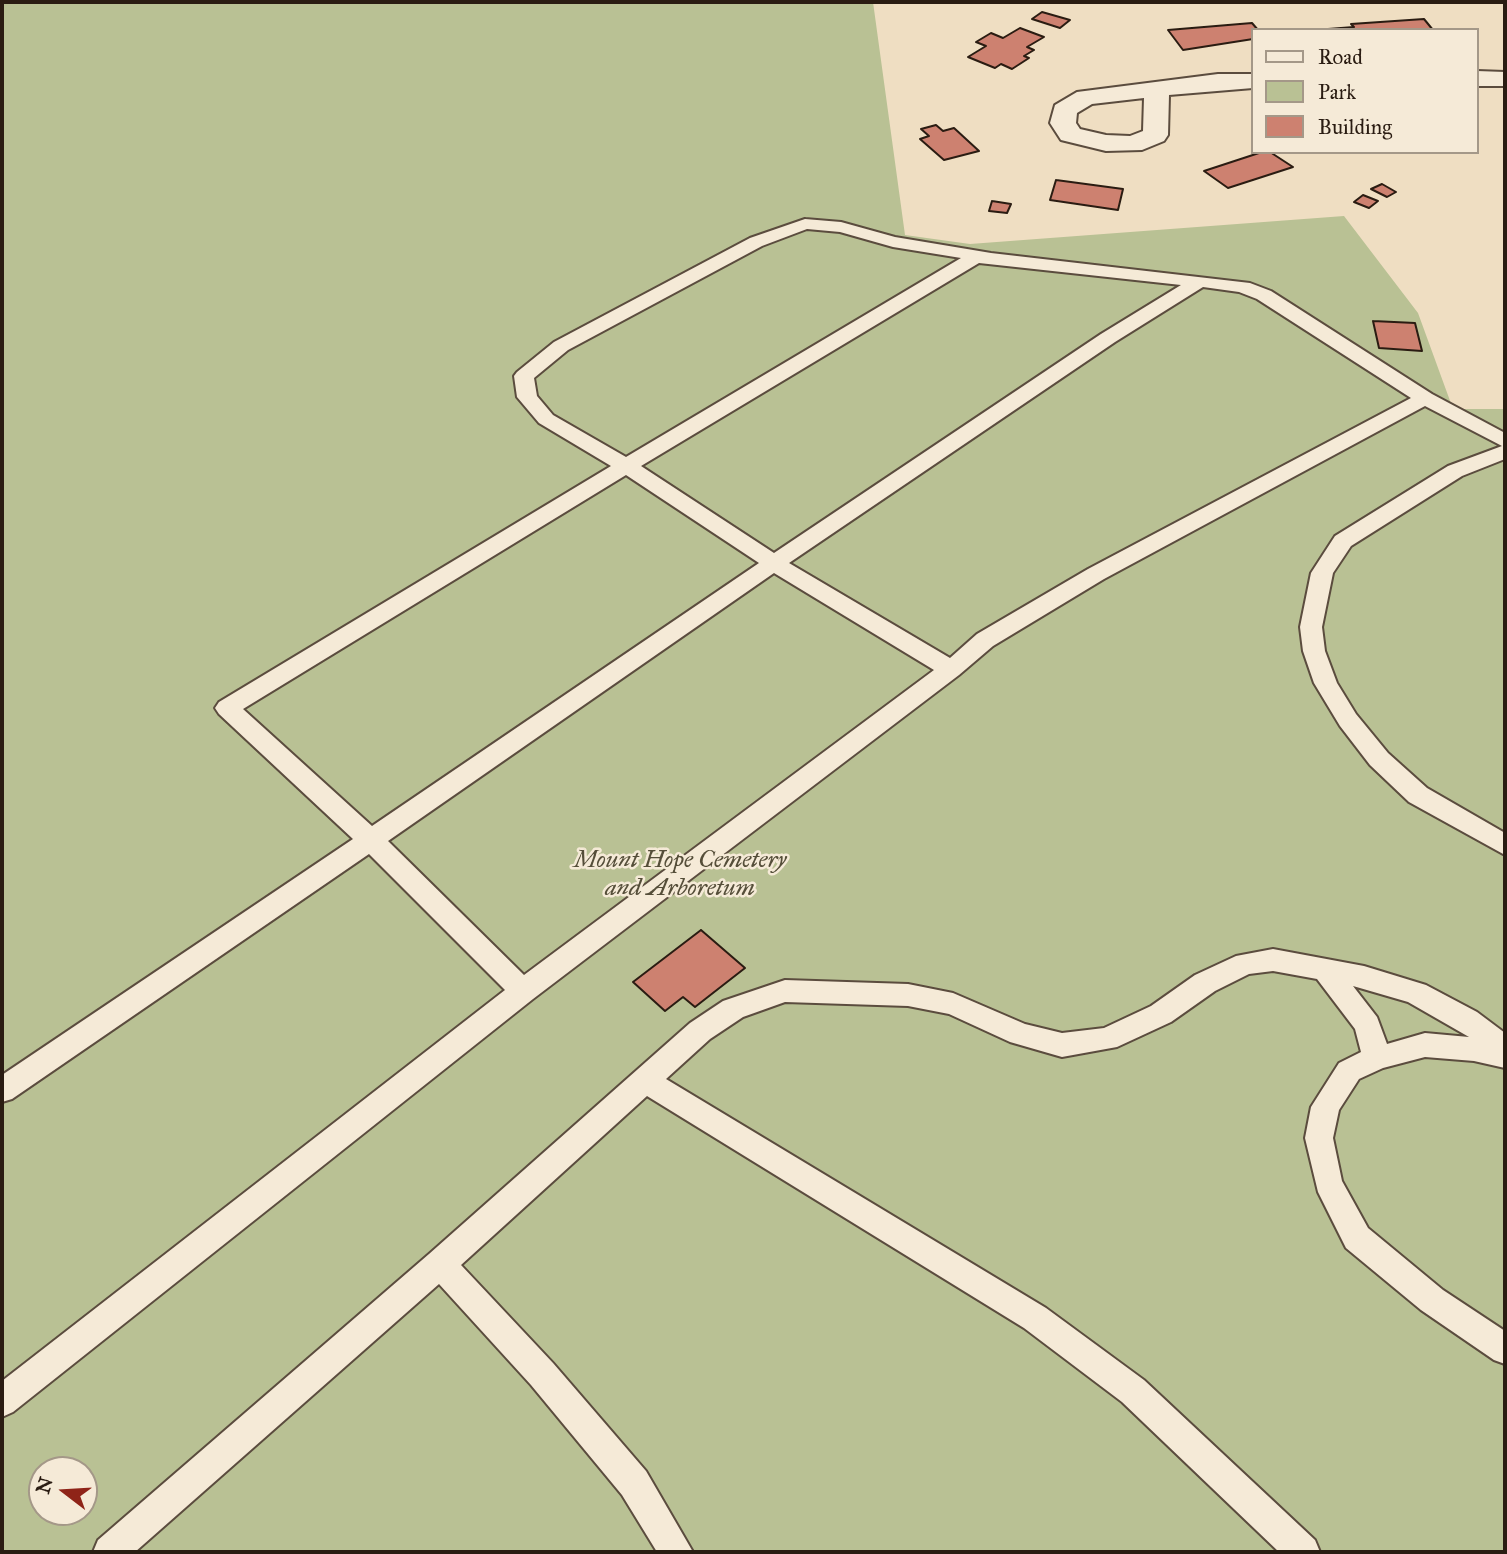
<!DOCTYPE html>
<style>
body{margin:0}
#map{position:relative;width:1507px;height:1554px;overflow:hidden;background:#efdec2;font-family:"IM FELL Great Primer",serif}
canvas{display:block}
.frame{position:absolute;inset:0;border:4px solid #2a1c12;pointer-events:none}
.legend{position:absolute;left:1251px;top:28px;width:228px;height:126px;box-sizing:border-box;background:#f5ead7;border:2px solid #a49888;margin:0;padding:9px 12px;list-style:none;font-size:21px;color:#2a1c12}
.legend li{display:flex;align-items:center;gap:14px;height:35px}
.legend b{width:35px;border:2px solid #a49888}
.north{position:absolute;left:28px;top:1456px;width:70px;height:70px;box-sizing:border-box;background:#f5ead7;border:2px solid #a49888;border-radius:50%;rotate:287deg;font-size:19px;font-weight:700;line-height:28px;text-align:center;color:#2a1c12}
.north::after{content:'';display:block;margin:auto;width:24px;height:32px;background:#8f2418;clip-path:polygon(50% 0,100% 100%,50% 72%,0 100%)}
</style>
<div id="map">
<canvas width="1507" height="1554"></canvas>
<div class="frame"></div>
<ul class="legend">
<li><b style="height:9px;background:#f5ead7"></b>Road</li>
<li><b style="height:19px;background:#b9c194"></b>Park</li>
<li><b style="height:19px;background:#cd8170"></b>Building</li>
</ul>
<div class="north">N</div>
</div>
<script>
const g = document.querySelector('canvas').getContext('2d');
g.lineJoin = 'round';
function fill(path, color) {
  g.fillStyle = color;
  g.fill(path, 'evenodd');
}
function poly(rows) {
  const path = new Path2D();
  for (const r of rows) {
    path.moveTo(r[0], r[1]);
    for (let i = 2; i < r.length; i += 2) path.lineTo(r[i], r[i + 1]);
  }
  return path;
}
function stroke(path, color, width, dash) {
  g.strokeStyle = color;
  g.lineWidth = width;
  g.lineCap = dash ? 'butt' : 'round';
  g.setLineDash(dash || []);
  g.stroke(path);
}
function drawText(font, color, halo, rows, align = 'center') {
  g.font = font + ' "IM FELL Great Primer",serif';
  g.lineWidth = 5;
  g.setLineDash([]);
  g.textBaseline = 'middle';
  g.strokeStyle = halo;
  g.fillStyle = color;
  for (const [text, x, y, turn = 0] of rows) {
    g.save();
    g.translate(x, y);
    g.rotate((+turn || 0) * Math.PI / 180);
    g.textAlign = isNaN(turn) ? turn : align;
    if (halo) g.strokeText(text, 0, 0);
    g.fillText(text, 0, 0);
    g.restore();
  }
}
const green = poly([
 [2,2,873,2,905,235,970,244,1344,216,1418,313,1453,409,1505,409,1505,1552,2,1552],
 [42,1470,84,1470,84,1512,42,1512]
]);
const building = poly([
 [1042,12,1070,20,1060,28,1032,19,1042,12],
 [1424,19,1433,30,1328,29,1354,27,1351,24,1424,19],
 [1252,23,1258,30,1253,30,1253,39,1183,50,1168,30,1252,23],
 [1020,28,1044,37,1027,47,1034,50,1024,56,1029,58,1012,69,1001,64,995,68,968,57,986,46,976,42,991,33,1003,38,1020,28],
 [936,125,943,131,954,128,979,151,944,160,920,139,929,136,921,129,936,125],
 [1262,152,1270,152,1293,167,1228,188,1204,171,1262,152],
 [1056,180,1123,189,1118,210,1050,200,1056,180],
 [1382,184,1396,192,1387,197,1371,189,1382,184],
 [1363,195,1378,201,1369,208,1354,202,1363,195],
 [992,201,1011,204,1007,213,989,211,992,201],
 [1373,321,1415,323,1422,351,1379,348,1373,321],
 [701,930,745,968,695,1007,683,997,665,1011,633,982,701,930]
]);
const service = poly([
 [805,219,841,222,895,237,991,253,1250,283,1271,291,1432,394,1505,433,1505,459,1462,476,1351,546,1333,573,1322,627,1325,651,1337,683,1356,714,1388,753,1427,788,1505,833,1505,855,1409,802,1370,765,1340,726,1314,683,1303,651,1300,627,1311,573,1335,536,1448,466,1502,446,1425,406,1104,579,993,646,959,675,533,999,13,1412,2,1417,2,1381,505,990,369,854,12,1099,2,1102,2,1075,353,839,219,714,215,708,219,702,611,466,539,423,517,397,514,376,517,372,554,342,750,238,805,219],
 [807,229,840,232,893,247,961,258,626,457,553,415,537,396,534,378,568,350,762,246,807,229],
 [979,263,1181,285,1101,334,774,553,641,466,979,263],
 [1203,287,1239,292,1257,299,1411,398,1088,569,977,634,950,658,789,563,1115,342,1203,287],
 [626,475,759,563,372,826,243,709,626,475],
 [774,573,934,670,524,975,388,841,774,573],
 [1273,949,1364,966,1426,985,1477,1012,1505,1033,1505,1068,1474,1061,1425,1057,1383,1068,1359,1079,1339,1110,1333,1138,1342,1181,1368,1228,1443,1290,1505,1331,1505,1364,1494,1360,1421,1310,1346,1248,1318,1192,1305,1138,1311,1107,1339,1063,1361,1052,1355,1029,1317,979,1273,971,1249,974,1215,991,1171,1022,1117,1047,1062,1057,1010,1042,949,1014,908,1006,785,1002,743,1017,710,1039,666,1079,1046,1308,1144,1380,1315,1540,1320,1552,1279,1552,1122,1402,1024,1328,647,1096,461,1265,553,1363,646,1471,693,1552,657,1552,622,1495,531,1385,439,1284,135,1552,93,1552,98,1540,429,1254,690,1023,723,1001,785,980,908,984,953,993,1025,1024,1062,1033,1104,1028,1151,1006,1195,975,1236,956,1273,949],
 [1353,986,1408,1002,1469,1037,1425,1033,1387,1044,1377,1017,1353,986]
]);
const minor = poly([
 [1477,71,1505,72,1505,86,1477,86,1477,71],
 [1218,74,1253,74,1253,88,1169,95,1168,135,1164,141,1142,150,1106,151,1061,140,1050,123,1055,105,1077,92,1218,74],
 [1144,98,1143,131,1130,136,1106,135,1080,129,1076,123,1077,113,1092,104,1144,98]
]);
const parkNames = [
 ["Mount Hope Cemetery",680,861],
 ["and Arboretum",680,889]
];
fill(green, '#b9c194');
fill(building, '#cd8170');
stroke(building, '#2a1c12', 2);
stroke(service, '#5b4c3e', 4);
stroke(minor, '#5b4c3e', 4);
fill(service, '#f5ead7');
fill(minor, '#f5ead7');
drawText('italic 24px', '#554e39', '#f5ead7', parkNames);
</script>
